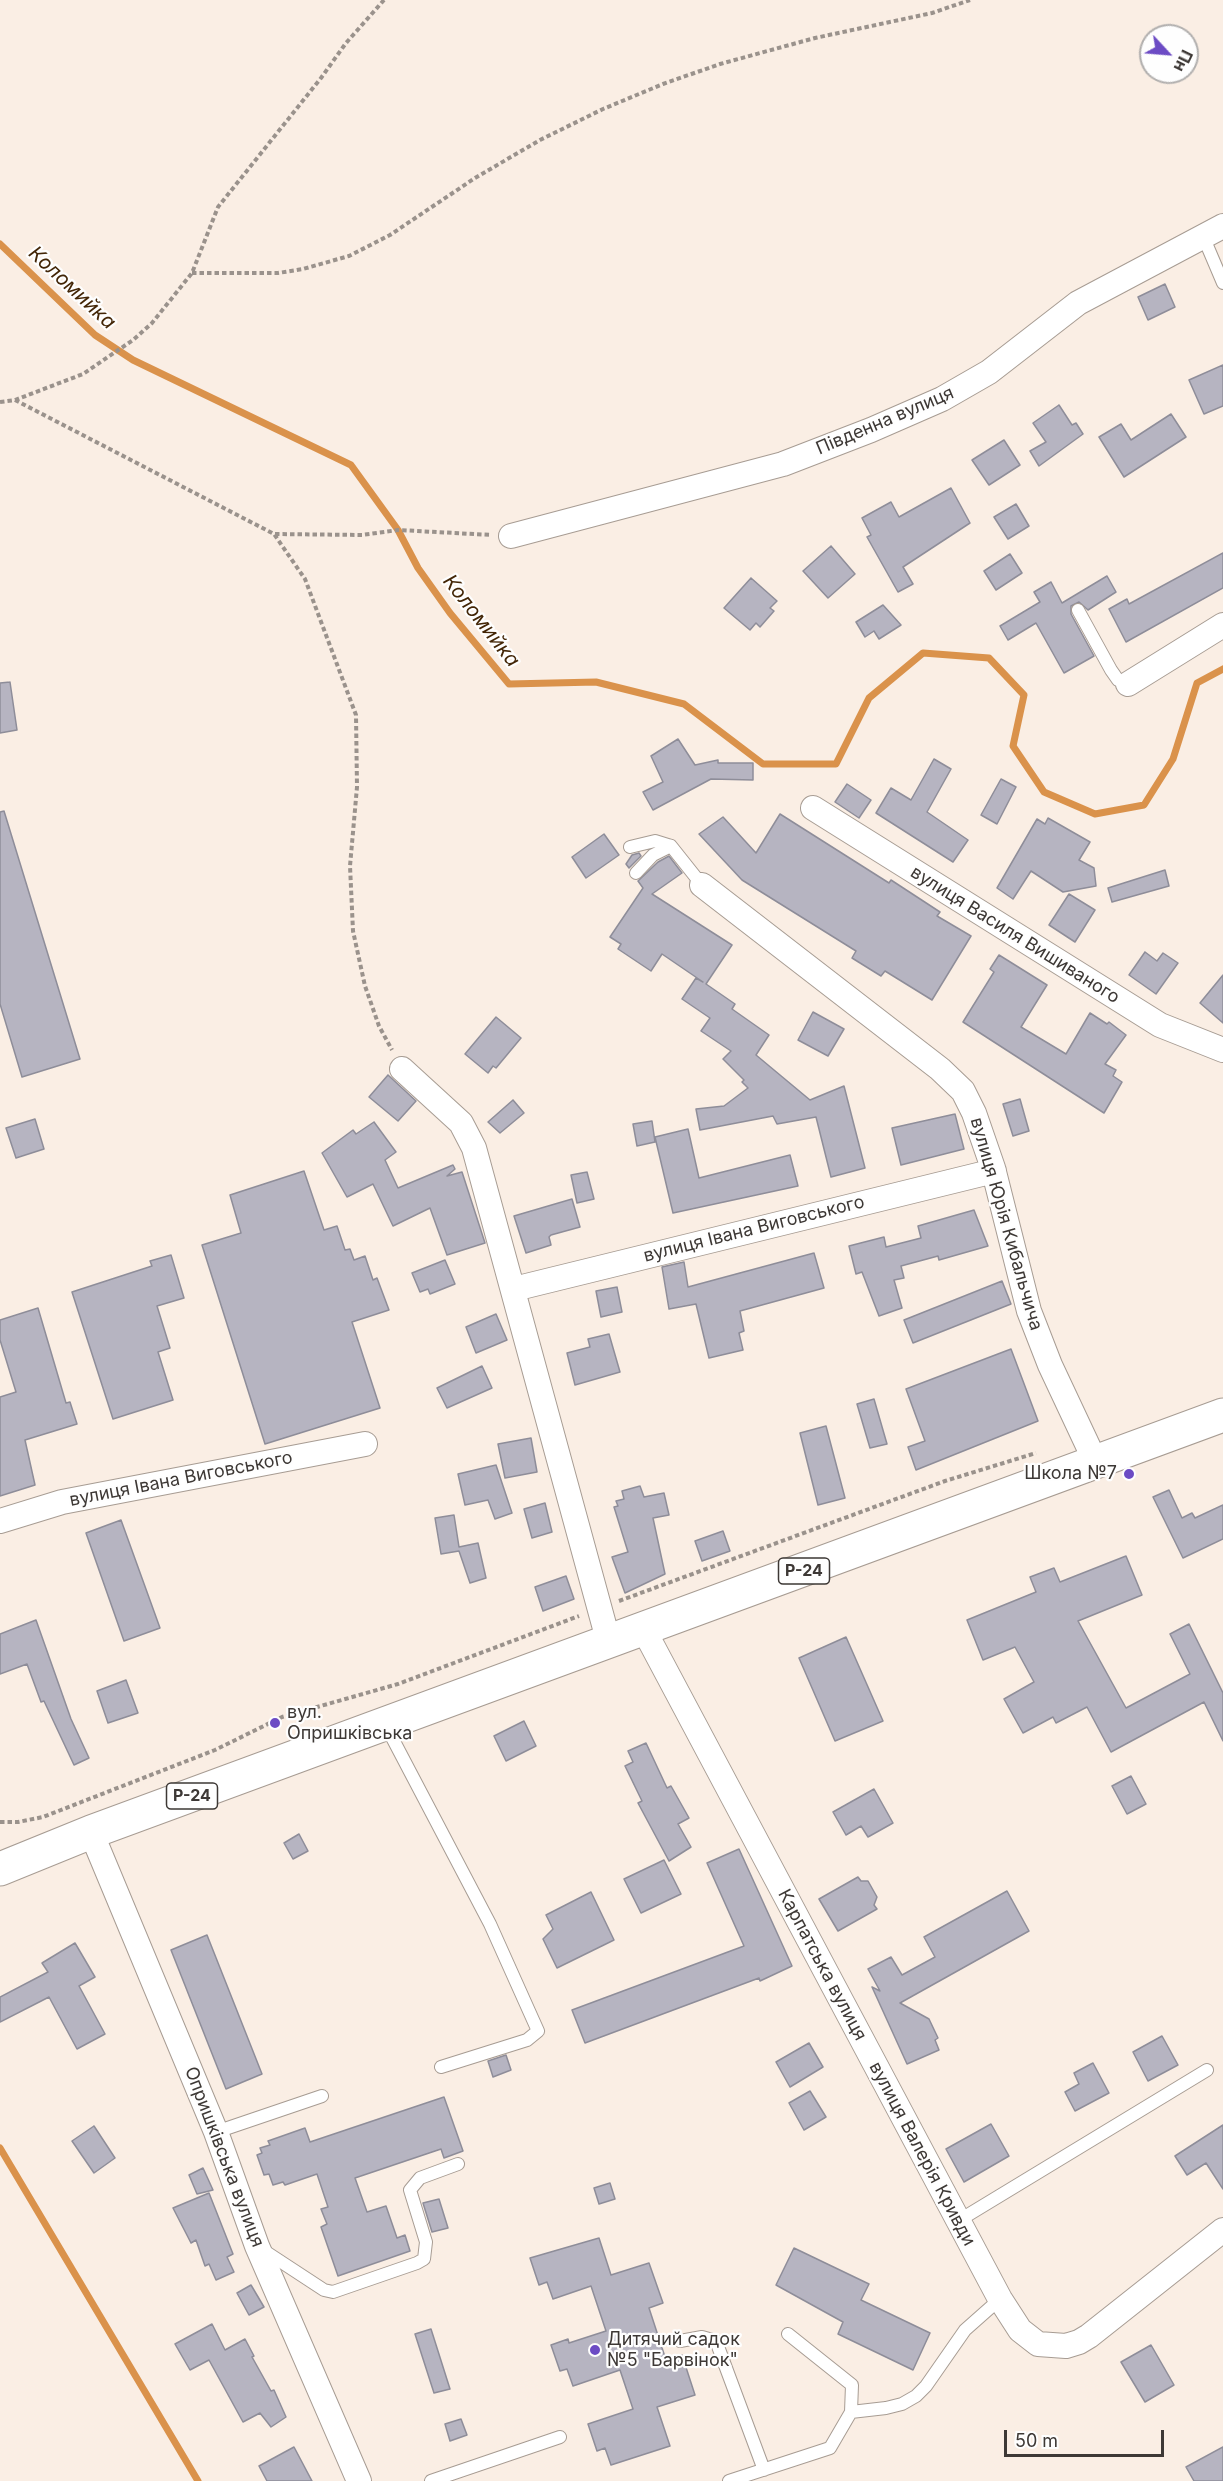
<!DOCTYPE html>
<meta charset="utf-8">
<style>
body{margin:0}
#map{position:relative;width:1223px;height:2481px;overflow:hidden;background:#faeee4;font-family:Inter,sans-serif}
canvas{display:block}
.north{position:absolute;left:1139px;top:24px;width:60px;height:60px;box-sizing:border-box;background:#fefefe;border:2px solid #b1afae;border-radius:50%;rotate:116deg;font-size:16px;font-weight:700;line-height:24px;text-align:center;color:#3d3835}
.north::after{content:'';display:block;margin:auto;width:21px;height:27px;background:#6c4bc4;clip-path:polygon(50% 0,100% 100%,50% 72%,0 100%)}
.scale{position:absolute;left:1004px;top:2430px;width:160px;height:27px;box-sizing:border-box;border:3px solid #3d3835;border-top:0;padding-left:8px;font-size:18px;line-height:21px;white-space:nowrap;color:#3d3835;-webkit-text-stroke:4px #fefefe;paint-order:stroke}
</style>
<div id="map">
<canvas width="1223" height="2481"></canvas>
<div class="north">Пн</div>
<div class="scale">50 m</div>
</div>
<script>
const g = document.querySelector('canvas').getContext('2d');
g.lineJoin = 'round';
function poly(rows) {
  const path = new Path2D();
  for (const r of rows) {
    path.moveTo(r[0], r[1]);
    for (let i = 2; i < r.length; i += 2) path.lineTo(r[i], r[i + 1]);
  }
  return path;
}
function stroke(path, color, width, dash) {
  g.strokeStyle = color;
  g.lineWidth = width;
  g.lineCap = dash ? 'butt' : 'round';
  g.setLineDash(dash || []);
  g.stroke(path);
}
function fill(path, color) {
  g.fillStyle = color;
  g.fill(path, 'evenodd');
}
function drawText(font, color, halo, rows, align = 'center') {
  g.font = font + ' Inter,sans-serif';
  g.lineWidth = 4.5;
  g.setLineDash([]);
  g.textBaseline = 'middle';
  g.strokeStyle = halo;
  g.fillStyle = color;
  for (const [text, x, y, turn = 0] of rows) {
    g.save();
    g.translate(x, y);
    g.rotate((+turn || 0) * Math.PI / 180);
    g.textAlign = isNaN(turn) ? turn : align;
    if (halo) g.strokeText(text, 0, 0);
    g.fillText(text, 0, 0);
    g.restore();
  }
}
const stream = poly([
 [0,244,95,335,133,360,351,465,398,530,418,568,450,613,509,684,596,682,684,704,763,764,836,764,869,698,923,653,989,658,1024,695,1013,746,1044,792,1095,814,1144,805,1173,759,1197,683,1223,669],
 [0,2148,198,2481]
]);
const building = poly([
 [1165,284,1175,307,1148,320,1138,297,1165,284],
 [1223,365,1223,406,1204,414,1189,380,1223,365],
 [1059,405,1072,425,1076,423,1083,434,1039,466,1030,451,1046,442,1033,423,1059,405],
 [1171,414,1186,437,1124,477,1099,437,1121,424,1131,440,1171,414],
 [1004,440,1020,465,989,485,972,460,1004,440],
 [951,488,970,523,903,567,913,584,898,592,867,537,871,535,862,518,891,502,899,517,951,488],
 [1016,504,1029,526,1008,539,994,517,1016,504],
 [831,546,855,574,828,598,803,571,831,546],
 [1223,553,1223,588,1126,642,1109,609,1127,599,1129,604,1223,553],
 [1010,554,1022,573,996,590,984,571,1010,554],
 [1107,576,1116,592,1088,610,1079,602,1071,606,1071,614,1094,656,1064,673,1036,623,1008,640,1000,626,1040,602,1034,592,1051,582,1062,603,1107,576],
 [751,578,777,601,770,608,774,611,760,627,756,623,750,630,724,608,751,578],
 [883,605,901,625,879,639,874,631,865,637,856,622,883,605],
 [10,682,17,730,0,733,0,683,10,682],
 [678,739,695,765,718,760,718,763,753,763,753,780,711,779,653,810,643,792,663,782,651,756,678,739],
 [934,759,951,769,927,812,968,840,953,862,876,813,891,788,911,800,934,759],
 [1001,779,1016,787,997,824,981,815,1001,779],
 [847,784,871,800,859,818,835,802,847,784],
 [4,811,80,1059,22,1077,0,1004,0,812,4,811],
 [780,814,889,883,891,880,940,912,937,916,971,936,932,1000,885,971,881,976,852,958,856,951,742,880,699,834,723,817,756,853,780,814],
 [1048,818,1090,842,1079,860,1094,868,1096,886,1063,892,1031,871,1013,899,997,888,1037,819,1045,824,1048,818],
 [604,834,619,855,586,878,572,857,604,834],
 [639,853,641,856,629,868,626,864,632,855,639,853],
 [669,856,682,873,652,894,732,945,706,984,735,1004,732,1009,769,1035,756,1055,810,1100,844,1086,865,1168,831,1177,816,1117,777,1124,773,1116,700,1130,696,1109,724,1106,748,1088,742,1082,744,1080,723,1059,731,1051,701,1031,710,1018,682,999,696,978,703,982,662,954,651,971,618,949,621,944,610,937,643,888,638,881,658,862,669,856],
 [1165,870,1169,886,1112,902,1108,888,1165,870],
 [1069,894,1095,910,1075,942,1049,925,1069,894],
 [1145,952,1157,961,1163,953,1178,963,1156,994,1129,975,1145,952],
 [999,955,1047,985,1021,1027,1066,1054,1090,1013,1107,1024,1109,1022,1126,1035,1105,1064,1116,1070,1113,1076,1122,1082,1104,1113,963,1022,994,972,990,969,999,955],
 [1223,975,1223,1023,1200,1003,1223,975],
 [813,1012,844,1029,828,1056,798,1040,813,1012],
 [496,1017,521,1038,496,1068,493,1066,488,1073,465,1054,496,1017],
 [388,1075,416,1101,398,1121,369,1097,388,1075],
 [1020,1099,1029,1131,1013,1136,1003,1104,1020,1099],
 [513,1100,524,1113,500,1133,488,1122,513,1100],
 [955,1114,964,1149,901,1165,892,1128,955,1114],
 [35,1119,44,1149,16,1158,6,1128,35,1119],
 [652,1121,655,1142,637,1146,633,1124,652,1121],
 [374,1122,396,1152,385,1160,398,1188,453,1165,455,1169,447,1176,462,1172,485,1243,447,1255,430,1208,393,1226,373,1184,347,1197,322,1153,353,1130,356,1134,374,1122],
 [688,1129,699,1178,790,1155,798,1186,673,1213,655,1137,688,1129],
 [304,1171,324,1230,337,1226,345,1250,350,1249,354,1260,365,1256,373,1280,377,1278,389,1310,352,1322,380,1408,265,1444,202,1245,241,1233,230,1195,304,1171],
 [587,1172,594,1199,577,1203,571,1175,587,1172],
 [572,1199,580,1227,551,1235,549,1237,551,1245,526,1253,514,1216,572,1199],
 [974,1210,988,1246,939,1260,938,1256,901,1266,904,1278,894,1280,902,1308,879,1316,862,1272,856,1274,849,1246,884,1237,886,1247,921,1238,918,1226,974,1210],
 [814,1253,824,1288,740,1311,744,1331,739,1333,743,1350,709,1358,696,1304,669,1309,662,1267,684,1262,688,1287,814,1253],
 [171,1255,184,1298,157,1306,170,1348,158,1352,173,1400,113,1419,72,1292,152,1266,150,1261,171,1255],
 [445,1260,455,1284,430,1294,428,1289,420,1292,412,1273,445,1260],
 [1002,1281,1011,1304,913,1343,904,1320,1002,1281],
 [617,1287,622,1312,601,1317,596,1291,617,1287],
 [38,1308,66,1403,70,1402,77,1424,25,1440,35,1485,0,1496,0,1397,16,1392,0,1340,0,1320,38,1308],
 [496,1314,507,1340,476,1353,466,1327,496,1314],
 [609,1334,620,1372,575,1385,567,1353,590,1347,588,1339,609,1334],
 [1011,1349,1038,1421,916,1470,908,1447,925,1441,906,1389,1011,1349],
 [482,1366,492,1388,447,1408,437,1388,482,1366],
 [874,1399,887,1444,870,1448,857,1404,874,1399],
 [826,1426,845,1498,818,1505,800,1433,826,1426],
 [531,1438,537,1472,505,1478,498,1444,531,1438],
 [496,1465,512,1513,495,1519,488,1500,465,1505,458,1474,496,1465],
 [640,1486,644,1497,664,1493,669,1515,653,1518,665,1574,625,1593,612,1557,628,1552,614,1507,618,1506,616,1501,624,1499,622,1491,640,1486],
 [1169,1490,1182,1518,1192,1513,1195,1518,1223,1505,1223,1539,1183,1558,1153,1497,1169,1490],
 [545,1503,552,1532,532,1538,524,1509,545,1503],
 [454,1515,459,1547,478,1543,486,1578,470,1583,459,1551,441,1554,435,1518,454,1515],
 [121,1520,160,1628,124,1641,86,1533,121,1520],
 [723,1531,730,1551,702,1561,695,1541,723,1531],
 [1126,1556,1142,1595,1078,1621,1126,1708,1190,1674,1170,1634,1189,1624,1223,1693,1223,1741,1204,1702,1111,1752,1087,1707,1056,1723,1053,1717,1023,1733,1004,1699,1034,1682,1015,1647,983,1660,967,1620,1036,1592,1030,1577,1054,1568,1060,1582,1126,1556],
 [566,1576,574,1599,543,1611,535,1587,566,1576],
 [36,1620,71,1719,89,1758,74,1765,44,1701,41,1702,27,1664,0,1674,0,1634,36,1620],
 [846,1637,883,1721,835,1741,799,1658,846,1637],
 [126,1680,138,1713,108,1723,97,1691,126,1680],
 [524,1721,536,1746,506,1761,494,1736,524,1721],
 [646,1743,667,1788,671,1786,689,1818,678,1824,691,1847,669,1861,638,1803,642,1801,625,1766,633,1762,628,1751,646,1743],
 [1131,1776,1146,1804,1127,1814,1112,1786,1131,1776],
 [874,1789,893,1823,868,1837,861,1826,846,1835,833,1812,874,1789],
 [299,1834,308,1851,293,1859,284,1843,299,1834],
 [739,1849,792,1966,760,1981,759,1978,585,2043,572,2010,744,1946,707,1863,739,1849],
 [664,1860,681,1894,641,1913,624,1879,664,1860],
 [858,1877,861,1881,868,1881,877,1897,874,1905,877,1909,838,1931,819,1899,858,1877],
 [1007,1891,1029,1931,900,2003,929,2019,938,2038,935,2040,939,2050,907,2064,872,1987,880,1991,868,1969,891,1957,902,1975,935,1957,924,1937,1007,1891],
 [591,1892,614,1940,557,1968,543,1939,553,1929,546,1915,591,1892],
 [207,1935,262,2074,226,2089,171,1950,207,1935],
 [75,1943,95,1977,79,1986,105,2034,77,2049,49,1997,0,2022,0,1997,48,1972,42,1963,75,1943],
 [1162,2036,1178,2065,1148,2081,1133,2052,1162,2036],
 [809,2043,823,2067,790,2087,776,2062,809,2043],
 [506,2055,511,2070,493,2077,488,2061,506,2055],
 [1093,2063,1109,2093,1075,2111,1065,2092,1079,2084,1074,2073,1093,2063],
 [810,2091,826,2117,804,2130,789,2103,810,2091],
 [444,2097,463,2151,444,2158,441,2149,355,2178,367,2212,386,2206,397,2238,405,2235,410,2251,338,2276,321,2227,327,2224,321,2209,328,2207,317,2174,285,2185,283,2182,273,2185,269,2174,264,2175,257,2155,262,2153,260,2148,270,2145,268,2141,305,2128,310,2142,444,2097],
 [991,2124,1009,2156,964,2182,946,2149,991,2124],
 [1223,2125,1223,2189,1206,2163,1187,2175,1175,2156,1223,2125],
 [94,2126,115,2158,94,2173,72,2141,94,2126],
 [203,2168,213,2190,197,2194,189,2175,203,2168],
 [610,2183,615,2199,599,2204,594,2188,610,2183],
 [209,2193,233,2254,227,2257,234,2272,216,2280,209,2264,205,2266,196,2240,191,2243,173,2208,209,2193],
 [439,2199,448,2228,432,2232,423,2203,439,2199],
 [599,2238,611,2275,649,2263,663,2303,649,2308,666,2360,682,2355,695,2395,657,2407,670,2446,611,2465,605,2448,597,2451,588,2424,633,2409,620,2370,573,2386,567,2369,560,2371,551,2345,568,2339,569,2343,606,2331,591,2286,553,2299,547,2282,539,2285,530,2258,599,2238],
 [794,2248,869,2284,861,2300,930,2333,913,2370,838,2334,843,2322,776,2285,794,2248],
 [251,2285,264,2307,249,2315,237,2293,251,2285],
 [212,2324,225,2350,245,2339,254,2356,252,2357,271,2391,274,2390,286,2417,271,2427,260,2413,243,2422,209,2360,190,2370,175,2344,212,2324],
 [431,2329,450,2389,434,2393,415,2334,431,2329],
 [1151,2345,1174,2385,1145,2402,1121,2362,1151,2345],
 [461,2419,467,2435,450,2441,445,2424,461,2419],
 [294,2447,312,2481,267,2481,259,2466,294,2447],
 [1223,2447,1223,2481,1194,2481,1186,2467,1223,2447]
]);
const path = poly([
 [192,273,278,273,303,269,349,256,390,235,475,178,540,140,603,109,663,84,720,64,815,38,932,13,970,0],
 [15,400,274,534,305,579,356,715,357,787,350,866,353,931,365,986,379,1026,392,1050],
 [0,402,15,400,83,374,133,340,152,323,192,273,218,207,321,78,346,43,384,0],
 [275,534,362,535,398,530,492,535],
 [619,1601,945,1481,1036,1453],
 [0,1822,18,1822,43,1817,215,1750,282,1717,398,1684,579,1616]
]);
const service = poly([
 [1203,236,1223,283],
 [1078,610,1111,670,1118,680,1128,684],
 [630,847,655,841,671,846],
 [636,873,653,855,671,846,702,885],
 [386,1726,490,1924,538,2031,527,2040,441,2067],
 [216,2132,322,2096],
 [958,2221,1207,2070],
 [263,2250,324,2290,333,2292,417,2263,424,2259,426,2242,410,2190,420,2178,458,2164],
 [680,2341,702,2337,716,2341,764,2470],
 [851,2412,886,2408,902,2404,916,2396,926,2386,965,2330,1000,2299],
 [431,2481,560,2437],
 [729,2481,830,2448,851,2412,852,2385,788,2334]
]);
const minor = poly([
 [511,536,783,464,871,430,942,399,989,372,1078,303,1223,226],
 [1128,684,1223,625],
 [813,808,1160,1025,1223,1050],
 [702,885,940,1069,963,1091,974,1113,993,1168,1029,1311,1050,1365,1096,1463],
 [402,1069,461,1123,474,1148,609,1643],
 [514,1289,994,1171],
 [0,1521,62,1502,365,1444],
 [644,1630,1000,2299,1020,2330,1038,2344,1066,2346,1079,2342,1089,2336,1223,2230],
 [91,1832,216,2132,257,2246,359,2481]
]);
const primary = poly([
 [0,1869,91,1832,1223,1415]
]);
const markers = [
 [1129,1474,6,"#6c4bc4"],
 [275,1723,6,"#6c4bc4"],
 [595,2350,6,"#6c4bc4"]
];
const shields = [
 [804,1571,51],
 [192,1796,51]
];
const shieldNames = [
 ["Р-24",804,1571],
 ["Р-24",192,1796]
];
const streetNames = [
 ["Південна вулиця",885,421,-23],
 ["вулиця Василя Вишиваного",1015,935,32],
 ["вулиця Юрія Кибальчича",1006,1224,74],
 ["вулиця Івана Виговського",754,1229,-14],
 ["вулиця Івана Виговського",181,1479,-11],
 ["Карпатська вулиця",822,1965,62],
 ["вулиця Валерія Кривди",922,2154,62],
 ["Опришківська вулиця",224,2157,69]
];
const poiNames = [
 ["Школа №7",1117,1474,"right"],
 ["вул.",287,1713],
 ["Опришківська",287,1734],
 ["Дитячий садок",607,2340],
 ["№5 \"Барвінок\"",607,2361]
];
const waterNames = [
 ["Коломийка",72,288,43],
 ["Коломийка",481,621,52]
];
stroke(stream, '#da924b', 7);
fill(building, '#b6b4c1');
stroke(building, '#8e8d99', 1.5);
stroke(service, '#a79c93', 14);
stroke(minor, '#a79c93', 26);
stroke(primary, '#a79c93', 35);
stroke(path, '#9a928c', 4, [4.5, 3]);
stroke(service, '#fff', 12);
stroke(minor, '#fff', 24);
stroke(primary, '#fff', 33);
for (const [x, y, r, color] of markers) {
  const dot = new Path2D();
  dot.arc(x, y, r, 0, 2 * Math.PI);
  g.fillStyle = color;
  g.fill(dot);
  stroke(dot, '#fefefe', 2);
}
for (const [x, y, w] of shields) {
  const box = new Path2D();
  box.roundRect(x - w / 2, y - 13, w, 26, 4.5);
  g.fillStyle = '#fefefe';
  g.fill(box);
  stroke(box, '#3d3835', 1.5);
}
drawText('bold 16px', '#3d3835', null, shieldNames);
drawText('18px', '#3d3835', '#fefefe', streetNames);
drawText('18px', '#3d3835', '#fefefe', poiNames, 'left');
drawText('italic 20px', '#432607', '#fefefe', waterNames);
</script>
